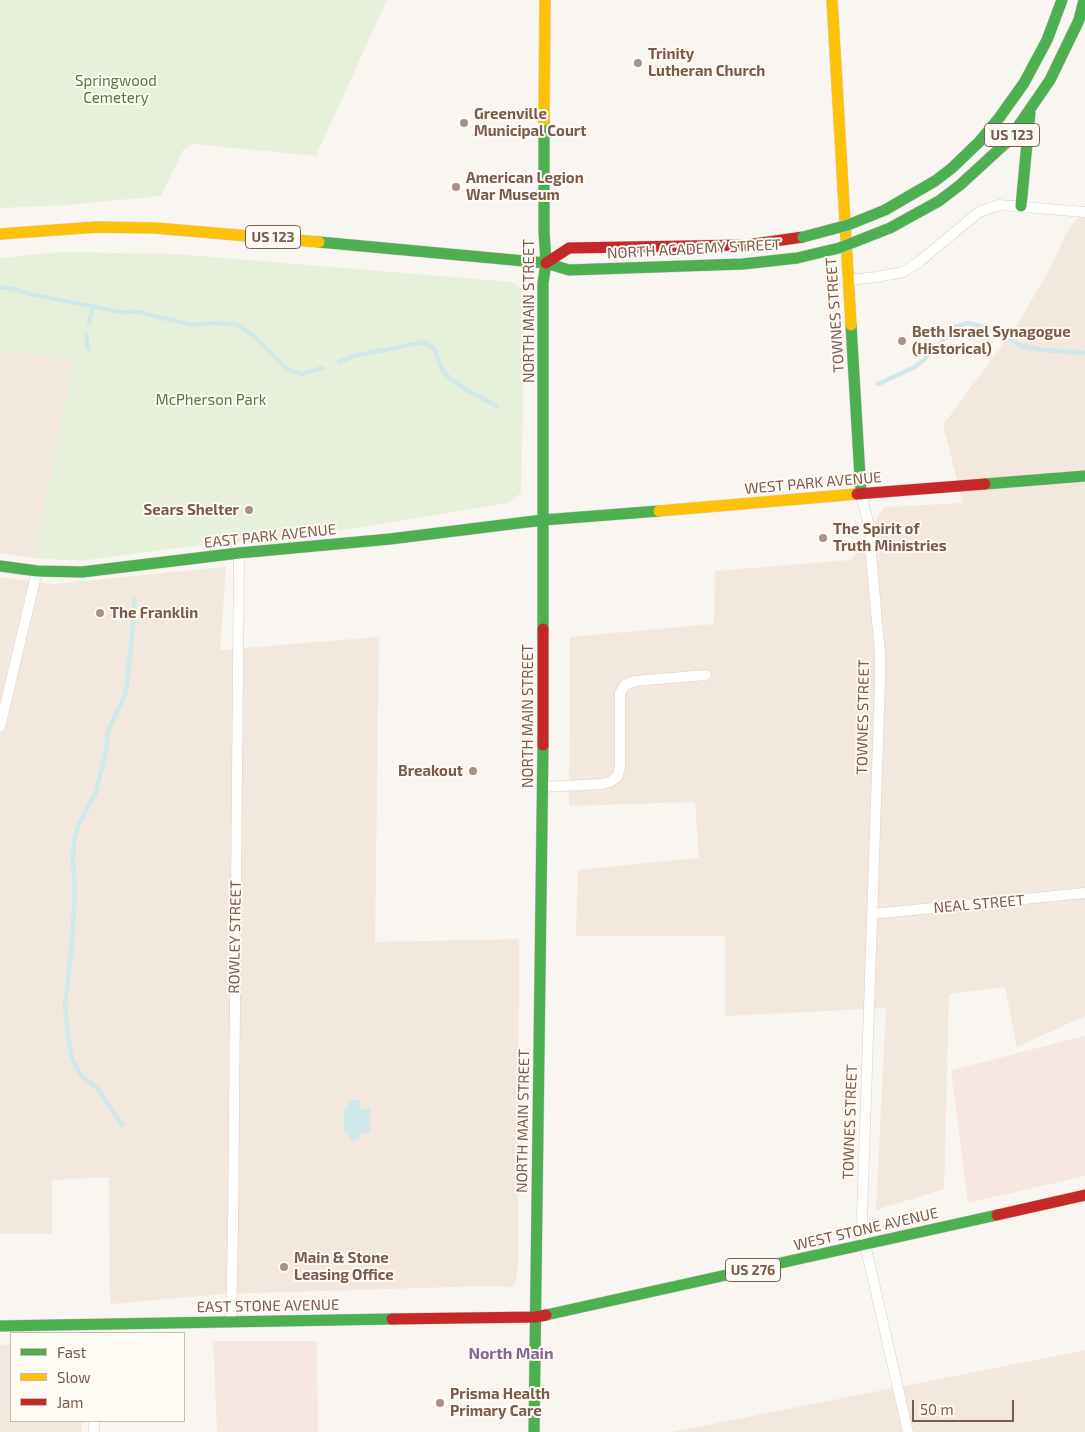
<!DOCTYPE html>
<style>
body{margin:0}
#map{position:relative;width:1085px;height:1432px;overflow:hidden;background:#f9f5f0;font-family:"Exo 2",sans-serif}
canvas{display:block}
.legend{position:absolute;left:10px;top:1332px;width:175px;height:90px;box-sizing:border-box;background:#fffaf3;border:1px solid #cabbb1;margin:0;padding:6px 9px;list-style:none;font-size:15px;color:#7a5c4d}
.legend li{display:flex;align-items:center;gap:10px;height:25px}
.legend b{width:25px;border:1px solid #cabbb1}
.scale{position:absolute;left:912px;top:1400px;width:102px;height:22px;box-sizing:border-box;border:2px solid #7a5c4d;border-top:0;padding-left:6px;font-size:15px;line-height:18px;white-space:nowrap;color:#7a5c4d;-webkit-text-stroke:4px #fffaf3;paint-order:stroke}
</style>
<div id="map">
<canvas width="1085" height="1432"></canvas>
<ul class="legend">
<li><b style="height:6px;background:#4caf50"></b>Fast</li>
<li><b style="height:6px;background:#ffc107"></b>Slow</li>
<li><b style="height:6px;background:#c62828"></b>Jam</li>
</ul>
<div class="scale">50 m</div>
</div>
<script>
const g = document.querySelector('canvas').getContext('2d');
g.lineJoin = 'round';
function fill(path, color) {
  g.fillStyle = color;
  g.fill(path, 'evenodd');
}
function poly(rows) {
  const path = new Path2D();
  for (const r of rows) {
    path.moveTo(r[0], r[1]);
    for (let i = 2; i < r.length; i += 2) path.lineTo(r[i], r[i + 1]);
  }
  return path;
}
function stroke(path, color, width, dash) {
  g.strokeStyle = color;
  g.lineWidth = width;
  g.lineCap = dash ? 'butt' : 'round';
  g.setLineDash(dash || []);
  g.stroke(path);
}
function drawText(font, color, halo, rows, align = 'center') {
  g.font = font + ' "Exo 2",sans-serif';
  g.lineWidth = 4;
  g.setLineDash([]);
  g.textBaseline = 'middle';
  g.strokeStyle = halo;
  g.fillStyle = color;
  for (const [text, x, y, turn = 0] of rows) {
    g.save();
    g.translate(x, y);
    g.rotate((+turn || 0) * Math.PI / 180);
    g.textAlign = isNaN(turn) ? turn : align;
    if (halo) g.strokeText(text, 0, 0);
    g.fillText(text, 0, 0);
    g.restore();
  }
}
const residential = poly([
 [1085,209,1085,1016,1017,1047,1005,987,949,994,944,1189,876,1210,886,1008,725,1016,725,936,576,936,578,870,699,858,695,802,569,806,570,637,714,624,715,571,851,560,884,507,963,503,943,425,1014,330,1047,274,1068,230],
 [0,351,74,359,34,558,0,553],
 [226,567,220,650,379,637,375,942,519,939,518,1263,516,1279,513,1287,487,1286,222,1294,110,1304,109,1177,52,1180,52,1234,0,1234,0,577,52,584],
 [11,1344,11,1421,82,1421,82,1432,0,1432,0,1345],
 [1085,1350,1085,1432,673,1432]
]);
const commercial = poly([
 [1085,1036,1085,1176,968,1203,951,1070],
 [213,1341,317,1341,318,1432,217,1432]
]);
const green = poly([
 [0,0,387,0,316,156,192,144,183,150,161,196,66,205,0,208],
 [60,252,175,254,512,282,523,290,525,304,521,493,508,503,338,531,176,548,80,561,34,558,74,359,0,351,0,258]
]);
const water = poly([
 [350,1100,359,1100,361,1109,370,1109,370,1133,361,1133,360,1138,358,1139,358,1140,350,1141,349,1133,344,1133,344,1109,348,1109,348,1102]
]);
const stream = poly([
 [0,288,4,287,35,295,125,313,133,311,193,325,212,323,238,325,255,337,288,370,302,374,323,368],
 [89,323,93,306],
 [86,334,88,349],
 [339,362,354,356,425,342,435,350,439,364,446,375,466,390,497,406],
 [878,384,915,367,937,348,954,327,968,323,988,328,1022,346,1044,350,1085,353],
 [122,1125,99,1090,81,1075,73,1061,69,1043,65,1005,72,945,74,910,75,887,73,862,74,842,79,824,96,792,106,751,108,731,126,693,134,615,134,600]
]);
const street = poly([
 [847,280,877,277,903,272,920,261,979,212,999,205,1085,212],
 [861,494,868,522,880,654,880,682,862,1216,865,1244,908,1432],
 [0,727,37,571],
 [543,787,602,784,610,782,618,776,620,767,620,693,625,685,635,681,706,675],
 [872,914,1085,893],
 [231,1321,233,1228,239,553],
 [94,1421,94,1432]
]);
const fast = poly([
 [1021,206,1030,112],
 [885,210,935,181,952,168,979,142,999,118,1024,83,1047,40,1062,0],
 [890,228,939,201,960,185,1008,141,1050,80,1079,20,1084,0],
 [319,242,546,263,569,270,743,264,797,258],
 [851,325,861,494],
 [985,484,1085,476],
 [0,566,37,571,82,572,239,553,390,539,543,520,659,511],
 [543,629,543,283,546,263,544,231,544,120],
 [546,1315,997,1215],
 [0,1326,392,1319],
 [534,1432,543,745]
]);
const slow = poly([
 [832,0,851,325],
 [544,120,545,0],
 [0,234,97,227,155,228,319,242],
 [659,511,857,494]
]);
const jam = poly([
 [546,263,569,248,747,245,803,237],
 [857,494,985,484],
 [543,629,543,745],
 [997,1215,1085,1195],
 [392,1319,536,1317,546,1315]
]);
const fastBridge = poly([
 [803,237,848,225,885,210],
 [797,258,839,248,890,228]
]);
const markers = [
 [638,63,5,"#a69286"],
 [464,123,5,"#a69286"],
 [456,187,5,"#a69286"],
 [902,341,5,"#a69286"],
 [249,510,5,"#a69286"],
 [823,538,5,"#a69286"],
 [100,613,5,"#a69286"],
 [473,771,5,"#a69286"],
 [284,1267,5,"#a69286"],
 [440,1403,5,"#a69286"]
];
const shields = [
 [1012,135,55],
 [273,237,55],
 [753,1270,55]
];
const shieldNames = [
 ["US 123",1012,135],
 ["US 123",273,237],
 ["US 276",753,1270]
];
const poiNames = [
 ["Trinity",648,54],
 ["Lutheran Church",648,71],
 ["Greenville",474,114],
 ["Municipal Court",474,131],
 ["American Legion",466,178],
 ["War Museum",466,195],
 ["Beth Israel Synagogue",912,332],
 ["(Historical)",912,349],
 ["Sears Shelter",239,510,"right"],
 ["The Spirit of",833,529],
 ["Truth Ministries",833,546],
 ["The Franklin",110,613],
 ["Breakout",463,771,"right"],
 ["Main & Stone",294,1258],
 ["Leasing Office",294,1275],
 ["Prisma Health",450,1394],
 ["Primary Care",450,1411]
];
const parkNames = [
 ["Springwood",116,81],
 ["Cemetery",116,98],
 ["McPherson Park",211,400]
];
const streetNames = [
 ["NORTH ACADEMY STREET",694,249,-3],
 ["NORTH MAIN STREET",529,311,-90],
 ["TOWNES STREET",835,315,-94],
 ["WEST PARK AVENUE",813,483,-5],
 ["EAST PARK AVENUE",270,536,-6],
 ["NORTH MAIN STREET",528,716,-90],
 ["TOWNES STREET",863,717,-89],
 ["NEAL STREET",979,904,-5],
 ["ROWLEY STREET",235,937,-89],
 ["NORTH MAIN STREET",523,1121,-89],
 ["TOWNES STREET",850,1122,-88],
 ["WEST STONE AVENUE",866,1229,-13],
 ["EAST STONE AVENUE",268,1306,-1]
];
const neighbourhoodNames = [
 ["North Main",511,1354]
];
fill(residential, '#f2e8de');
fill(commercial, '#f6e8e1');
fill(green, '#e7f0db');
fill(water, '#d0e8ea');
stroke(stream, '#d0e8ea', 4.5);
stroke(street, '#d7d1cb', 11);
stroke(fast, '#d9d2cb', 12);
stroke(slow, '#d9d2cb', 12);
stroke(jam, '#d9d2cb', 12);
stroke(street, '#fefefd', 10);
stroke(fast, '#4caf50', 11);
stroke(slow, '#ffc107', 11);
stroke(jam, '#c62828', 11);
stroke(fastBridge, '#dad1cc', 12, []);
stroke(fastBridge, '#4caf50', 11);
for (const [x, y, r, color] of markers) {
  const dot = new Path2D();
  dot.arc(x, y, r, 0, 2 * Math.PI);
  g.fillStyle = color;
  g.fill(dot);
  stroke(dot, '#fffaf3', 2);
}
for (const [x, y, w] of shields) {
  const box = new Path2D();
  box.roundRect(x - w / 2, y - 11.5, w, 23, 4);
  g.fillStyle = '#fffaf3';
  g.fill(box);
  stroke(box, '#7a5c4d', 1);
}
drawText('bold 14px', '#7a5c4d', null, shieldNames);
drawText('bold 15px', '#7a5c4d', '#fffaf3', poiNames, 'left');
drawText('15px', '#537a41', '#fffaf3', parkNames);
drawText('15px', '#7a5c4d', '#fffaf3', streetNames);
drawText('bold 16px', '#846695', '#fffaf3', neighbourhoodNames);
</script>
